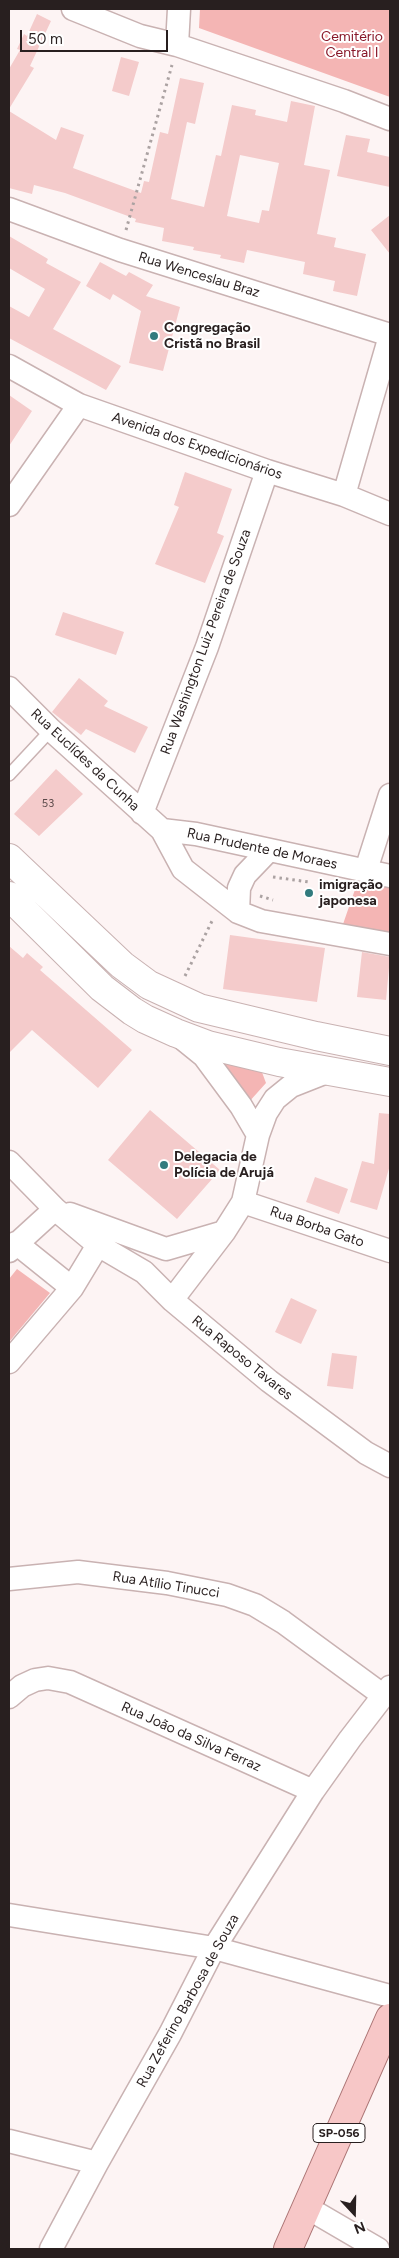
<!DOCTYPE html>
<meta charset="utf-8">
<style>
body{margin:0}
#map{position:relative;width:399px;height:2258px;overflow:hidden;background:#fdf4f4;font-family:Figtree,sans-serif}
canvas{display:block}
.frame{position:absolute;inset:0;border:10px solid #281f1f;pointer-events:none}
.north{position:absolute;left:329px;top:2188px;width:50px;height:50px;-webkit-text-stroke:4px #fff;paint-order:stroke;rotate:159deg;font-size:14px;font-weight:700;line-height:20px;text-align:center;color:#281f1f}
.north::after{content:'';display:block;margin:auto;width:18px;height:22px;background:#281f1f;clip-path:polygon(50% 0,100% 100%,50% 72%,0 100%)}
.scale{position:absolute;left:20px;top:30px;width:148px;height:22px;box-sizing:border-box;border:2px solid #281f1f;border-top:0;padding-left:6px;font-size:15px;line-height:18px;white-space:nowrap;color:#281f1f;-webkit-text-stroke:4px #fff;paint-order:stroke}
</style>
<div id="map">
<canvas width="399" height="2258"></canvas>
<div class="frame"></div>
<div class="north">N</div>
<div class="scale">50 m</div>
</div>
<script>
const g = document.querySelector('canvas').getContext('2d');
g.lineJoin = 'round';
function fill(path, color) {
  g.fillStyle = color;
  g.fill(path, 'evenodd');
}
function poly(rows) {
  const path = new Path2D();
  for (const r of rows) {
    path.moveTo(r[0], r[1]);
    for (let i = 2; i < r.length; i += 2) path.lineTo(r[i], r[i + 1]);
  }
  return path;
}
function stroke(path, color, width, dash) {
  g.strokeStyle = color;
  g.lineWidth = width;
  g.lineCap = dash ? 'butt' : 'round';
  g.setLineDash(dash || []);
  g.stroke(path);
}
function drawText(font, color, halo, rows, align = 'center') {
  g.font = font + ' Figtree,sans-serif';
  g.lineWidth = 4;
  g.setLineDash([]);
  g.textBaseline = 'middle';
  g.strokeStyle = halo;
  g.fillStyle = color;
  for (const [text, x, y, turn = 0] of rows) {
    g.save();
    g.translate(x, y);
    g.rotate((+turn || 0) * Math.PI / 180);
    g.textAlign = isNaN(turn) ? turn : align;
    if (halo) g.strokeText(text, 0, 0);
    g.fillText(text, 0, 0);
    g.restore();
  }
}
const green = poly([
 [200,9,390,9,390,97,199,28],
 [359,878,390,884,390,936,342,927],
 [224,1057,257,1059,266,1083,248,1103,214,1067],
 [17,1269,50,1293,9,1342,9,1279]
]);
const building = poly([
 [37,14,51,21,30,66,34,68,9,109,9,69,20,50,17,49,24,34,27,36],
 [121,57,139,62,129,96,112,91],
 [180,78,204,83,195,124,187,122,171,199,204,207,216,155,221,156,232,105,256,110,255,115,287,122,291,101,315,106,304,165,330,170,317,234,336,238,334,247,366,254,357,296,333,291,335,281,303,274,305,262,247,250,244,263,220,258,221,255,193,250,194,247,162,241,164,228,135,222,136,219,65,193,34,185,32,194,9,188,9,111,56,140,61,127,84,135,73,168,141,193,144,181,149,182,160,132,168,134],
 [240,155,279,163,269,211,262,210,259,223,227,216],
 [346,135,370,139,367,152,390,157,390,187,337,176],
 [390,215,390,254,371,230],
 [9,236,48,259,46,263,81,282,53,329,121,366,106,390,9,338,9,306,29,317,45,289,9,268],
 [100,262,126,276,129,272,153,285,146,296,180,307,163,371,129,363,141,311,113,294,110,300,86,286],
 [9,395,32,411,9,446],
 [185,472,232,489,217,533,224,536,205,583,155,564,179,507,174,505],
 [63,612,124,632,116,655,55,635],
 [79,678,108,701,104,706,148,727,135,753,86,729,81,735,52,712],
 [56,769,83,794,39,836,14,814],
 [230,935,325,948,317,1002,223,989],
 [9,946,23,958,27,953,43,967,40,970,132,1050,98,1088,32,1030,9,1053],
 [362,952,390,957,386,1000,357,997],
 [150,1110,220,1170,177,1219,108,1160],
 [379,1113,390,1114,390,1165,377,1210,350,1202,362,1161,374,1164],
 [315,1177,348,1189,339,1214,306,1202],
 [291,1298,317,1310,301,1344,275,1332],
 [332,1353,357,1356,353,1389,327,1386]
]);
const path = poly([
 [126,230,172,65],
 [273,877,309,882],
 [260,896,273,900],
 [185,976,213,919]
]);
const lane = poly([
 [9,775,51,730]
]);
const street = poly([
 [73,9,140,36,177,45,344,101,390,119],
 [177,45,179,9],
 [9,209,120,250,390,335],
 [9,366,79,405,267,471,344,495,390,514],
 [344,495,390,336],
 [9,505,79,405],
 [9,688,51,730,162,830,183,869,238,912,261,921,390,944],
 [142,813,207,647,267,471],
 [162,830,196,834,390,876],
 [366,870,390,795],
 [238,912,239,888,245,875,268,851],
 [183,1039,204,1056,241,1106,258,1135],
 [9,1162,55,1209,98,1245,144,1272,172,1300,269,1381,366,1453,390,1466],
 [243,1202,390,1251],
 [70,1214,166,1249,224,1232],
 [16,1243,72,1288],
 [9,1251,55,1209],
 [172,1300,224,1232,243,1202,258,1135,266,1113,275,1099,291,1086,329,1071],
 [9,1362,72,1288,98,1245],
 [9,1579,78,1572,167,1583,227,1595,255,1605,283,1622,384,1696],
 [9,1697,22,1686,35,1680,48,1678,70,1682,313,1791],
 [9,1915,214,1948,390,1996],
 [9,2141,97,2163],
 [306,2207,378,2249],
 [51,2249,97,2163,170,2034,214,1948,313,1791,350,1739,390,1687]
]);
const secondary = poly([
 [9,858,122,965,149,985,199,1008,316,1036,390,1051],
 [9,896,102,988,132,1011,145,1019,176,1033,208,1045,279,1062,390,1082]
]);
const primary = poly([
 [288,2249,390,2018]
]);
const markers = [
 [154,336,5,"#327b7e"],
 [309,893,5,"#327b7e"],
 [164,1165,5,"#327b7e"]
];
const numberNames = [
 ["53",48,804]
];
const shields = [
 [339,2133,52]
];
const shieldNames = [
 ["SP-056",339,2133]
];
const parkNames = [
 ["Cemitério",352,37],
 ["Central I",352,53]
];
const streetNames = [
 ["Rua Wenceslau Braz",199,275,17],
 ["Avenida dos Expedicionários",197,446,19],
 ["Rua Washington Luiz Pereira de Souza",206,642,-70],
 ["Rua Euclídes da Cunha",85,760,43],
 ["Rua Prudente de Moraes",262,849,12],
 ["Rua Borba Gato",317,1227,19],
 ["Rua Raposo Tavares",242,1358,39],
 ["Rua Atílio Tinucci",166,1585,9],
 ["Rua João da Silva Ferraz",191,1737,24],
 ["Rua Zeferino Barbosa de Souza",188,2001,-61]
];
const poiNames = [
 ["Congregação",164,328],
 ["Cristã no Brasil",164,344],
 ["imigração",319,885],
 ["japonesa",319,901],
 ["Delegacia de",174,1157],
 ["Polícia de Arujá",174,1173]
];
fill(green, '#f4b5b4');
fill(building, '#f4cbcb');
stroke(lane, '#c9b2b2', 14);
stroke(street, '#c9b2b2', 25);
stroke(secondary, '#c9b2b2', 30);
stroke(primary, '#ab7474', 30);
stroke(path, '#aba2a2', 3, [2.5, 4]);
stroke(lane, '#fff', 11);
stroke(street, '#fff', 22);
stroke(secondary, '#fff', 28);
stroke(primary, '#f7c7c7', 28);
for (const [x, y, r, color] of markers) {
  const dot = new Path2D();
  dot.arc(x, y, r, 0, 2 * Math.PI);
  g.fillStyle = color;
  g.fill(dot);
  stroke(dot, '#fff', 2);
}
drawText('11px', '#5b4a4a', null, numberNames);
for (const [x, y, w] of shields) {
  const box = new Path2D();
  box.roundRect(x - w / 2, y - 9.5, w, 19, 4);
  g.fillStyle = '#fff';
  g.fill(box);
  stroke(box, '#281f1f', 1);
}
drawText('bold 12px', '#281f1f', null, shieldNames);
drawText('14px', '#871728', '#fff', parkNames);
drawText('14px', '#281f1f', '#fff', streetNames);
drawText('bold 14px', '#281f1f', '#fff', poiNames, 'left');
</script>
